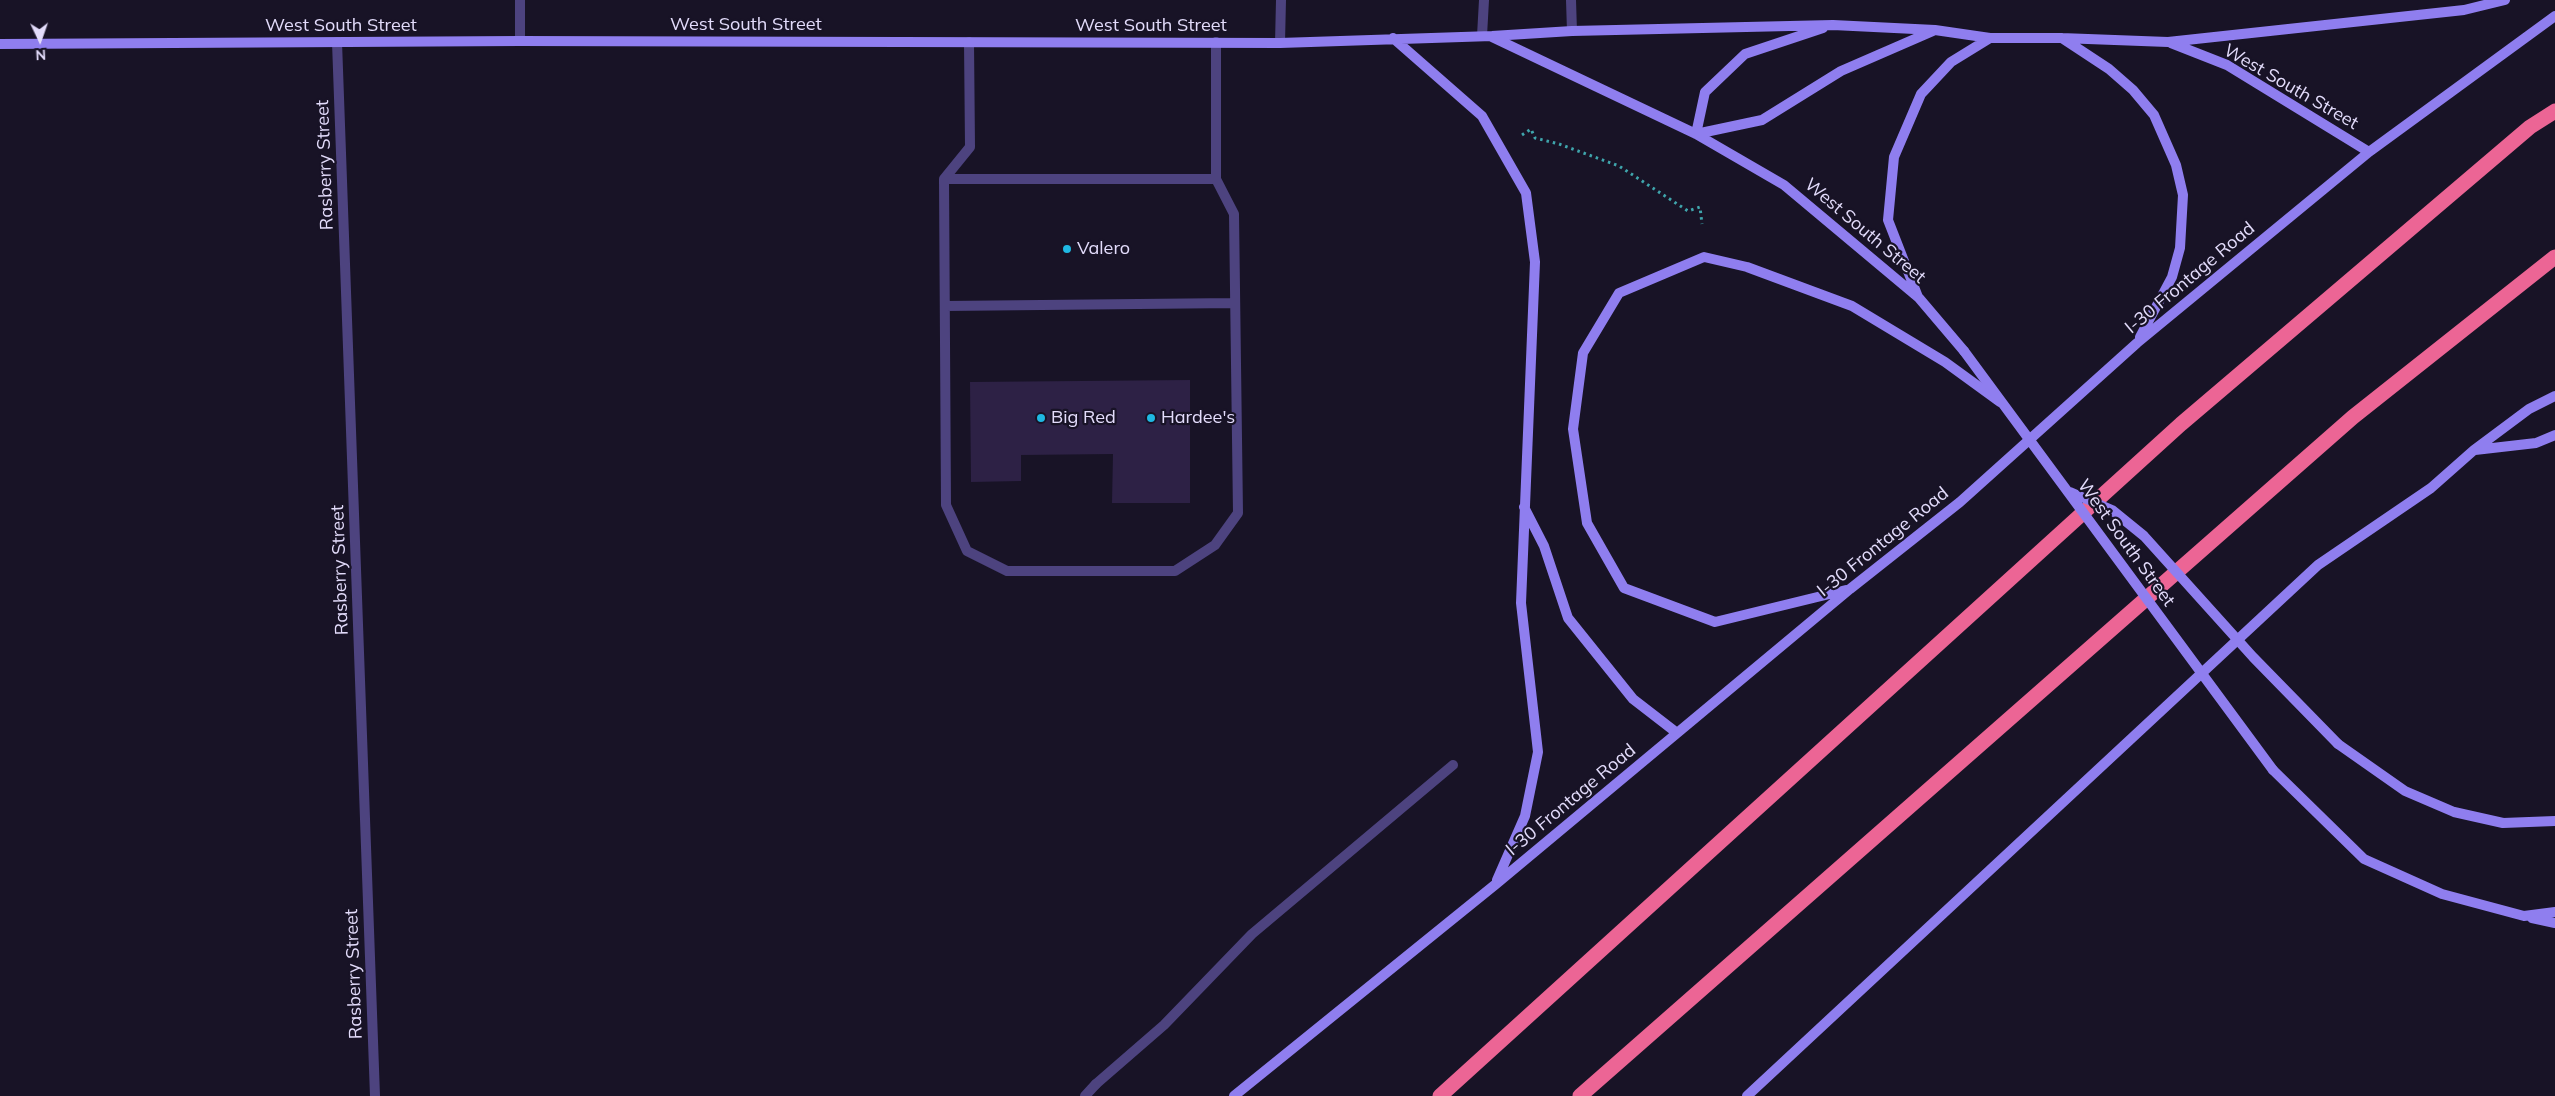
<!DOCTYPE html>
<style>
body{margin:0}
#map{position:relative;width:2555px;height:1096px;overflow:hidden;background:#181326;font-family:Mulish,sans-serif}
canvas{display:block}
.north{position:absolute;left:15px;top:15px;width:50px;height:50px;-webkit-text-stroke:4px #181326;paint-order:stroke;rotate:177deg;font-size:14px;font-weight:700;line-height:20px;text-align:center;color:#e3dcfb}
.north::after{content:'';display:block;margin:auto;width:18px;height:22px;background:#e3dcfb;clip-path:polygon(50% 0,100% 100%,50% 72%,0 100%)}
</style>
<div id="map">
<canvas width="2555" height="1096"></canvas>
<div class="north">N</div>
</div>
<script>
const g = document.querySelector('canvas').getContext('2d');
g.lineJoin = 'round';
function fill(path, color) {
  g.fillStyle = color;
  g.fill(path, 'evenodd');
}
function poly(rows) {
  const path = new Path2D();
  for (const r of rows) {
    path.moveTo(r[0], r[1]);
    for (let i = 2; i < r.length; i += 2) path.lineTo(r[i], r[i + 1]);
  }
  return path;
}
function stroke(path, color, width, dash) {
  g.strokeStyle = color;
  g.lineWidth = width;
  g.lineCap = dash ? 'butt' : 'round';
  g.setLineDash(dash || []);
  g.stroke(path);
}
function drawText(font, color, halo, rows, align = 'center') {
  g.font = font + ' Mulish,sans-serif';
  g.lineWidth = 4.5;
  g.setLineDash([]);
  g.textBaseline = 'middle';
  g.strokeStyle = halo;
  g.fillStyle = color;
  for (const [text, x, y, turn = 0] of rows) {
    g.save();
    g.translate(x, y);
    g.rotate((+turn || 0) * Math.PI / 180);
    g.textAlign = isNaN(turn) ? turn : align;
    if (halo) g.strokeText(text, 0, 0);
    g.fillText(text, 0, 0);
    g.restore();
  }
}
const building = poly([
 [1190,380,1190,503,1112,503,1113,454,1021,455,1021,481,971,482,970,382]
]);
const path = poly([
 [1522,135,1531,129,1535,138,1559,144,1619,166,1688,211,1700,207,1702,224]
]);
const lane = poly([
 [1571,0,1572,31],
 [1482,36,1484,0],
 [969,42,970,147,944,179,946,505,967,551,1007,571,1175,571,1215,545,1238,513,1234,214,1216,179,1216,42],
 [1280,43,1281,0],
 [944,179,1216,179],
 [945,306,1235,303],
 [1096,1084,1164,1025,1252,934,1453,765]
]);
const street = poly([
 [520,0,520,41],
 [337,42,375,1096],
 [1085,1096,1096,1084]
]);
const secondary = poly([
 [1823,28,1745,54,1705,92,1696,134,1762,120,1841,71,1933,31],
 [1492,37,1696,134,1784,185,1919,298,1964,351],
 [1393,38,1482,116,1526,193,1535,262,1521,603,1538,752,1525,816,1497,880],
 [2062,38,2109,69,2133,90,2154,115,2176,165,2183,195,2180,248,2172,277,2140,337],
 [2171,43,2227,65,2369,152],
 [0,44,520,41,1280,43,1492,36,1572,31,1833,25,1935,30,1990,38,2061,38,2168,42,2464,10,2505,0],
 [1918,297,1888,220,1894,157,1921,94,1951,62,1990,38],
 [2475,450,2536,443,2555,435],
 [1524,507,1544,546,1568,618,1633,699,1677,733],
 [1846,590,1715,622,1624,588,1587,523,1573,429,1583,353,1619,293,1704,257,1747,267,1852,306,1945,362,2000,402],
 [2338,744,2405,791,2454,812,2503,823,2555,821],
 [2273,770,2364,859,2442,894,2524,916,2555,912],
 [2532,918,2555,923],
 [1234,1096,1496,884,1850,589,1960,502,2137,343,2369,152,2555,16],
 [1747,1096,2318,565,2431,488,2474,450,2529,409,2555,396]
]);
const highway = poly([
 [1440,1096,2181,424,2530,127,2555,111],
 [1580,1096,2353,417,2555,257]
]);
const secondaryBridge = poly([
 [1964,351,2273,770],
 [2070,492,2112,510,2144,536,2253,657,2338,744]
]);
const markers = [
 [1067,249,5,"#1fb8e3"],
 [1041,418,5,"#1fb8e3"],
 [1151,418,5,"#1fb8e3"]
];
const streetNames = [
 ["West South Street",746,25],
 ["West South Street",341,26],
 ["West South Street",1151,26],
 ["West South Street",2291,87,30],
 ["Rasberry Street",325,165,-92],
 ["West South Street",1865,231,40],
 ["I-30 Frontage Road",2190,278,-40],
 ["I-30 Frontage Road",1883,542,-39],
 ["West South Street",2126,543,54],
 ["Rasberry Street",340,570,-92],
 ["I-30 Frontage Road",1571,800,-40],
 ["Rasberry Street",354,974,-92]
];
const poiNames = [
 ["Valero",1077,249],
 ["Big Red",1051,418],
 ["Hardee's",1161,418]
];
fill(building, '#2d2145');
stroke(path, '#3fa5ac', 3, [2.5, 4]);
stroke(lane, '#4d437f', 10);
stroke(street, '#4d437f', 10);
stroke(secondary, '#8f7eef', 10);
stroke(highway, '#ec6595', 15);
stroke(secondaryBridge, '#8f7eef', 10);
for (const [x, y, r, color] of markers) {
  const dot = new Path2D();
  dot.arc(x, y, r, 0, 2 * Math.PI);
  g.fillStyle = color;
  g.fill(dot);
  stroke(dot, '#181326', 2);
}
drawText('18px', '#e3dcfb', '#181326', streetNames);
drawText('18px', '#e3dcfb', '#181326', poiNames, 'left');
</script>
